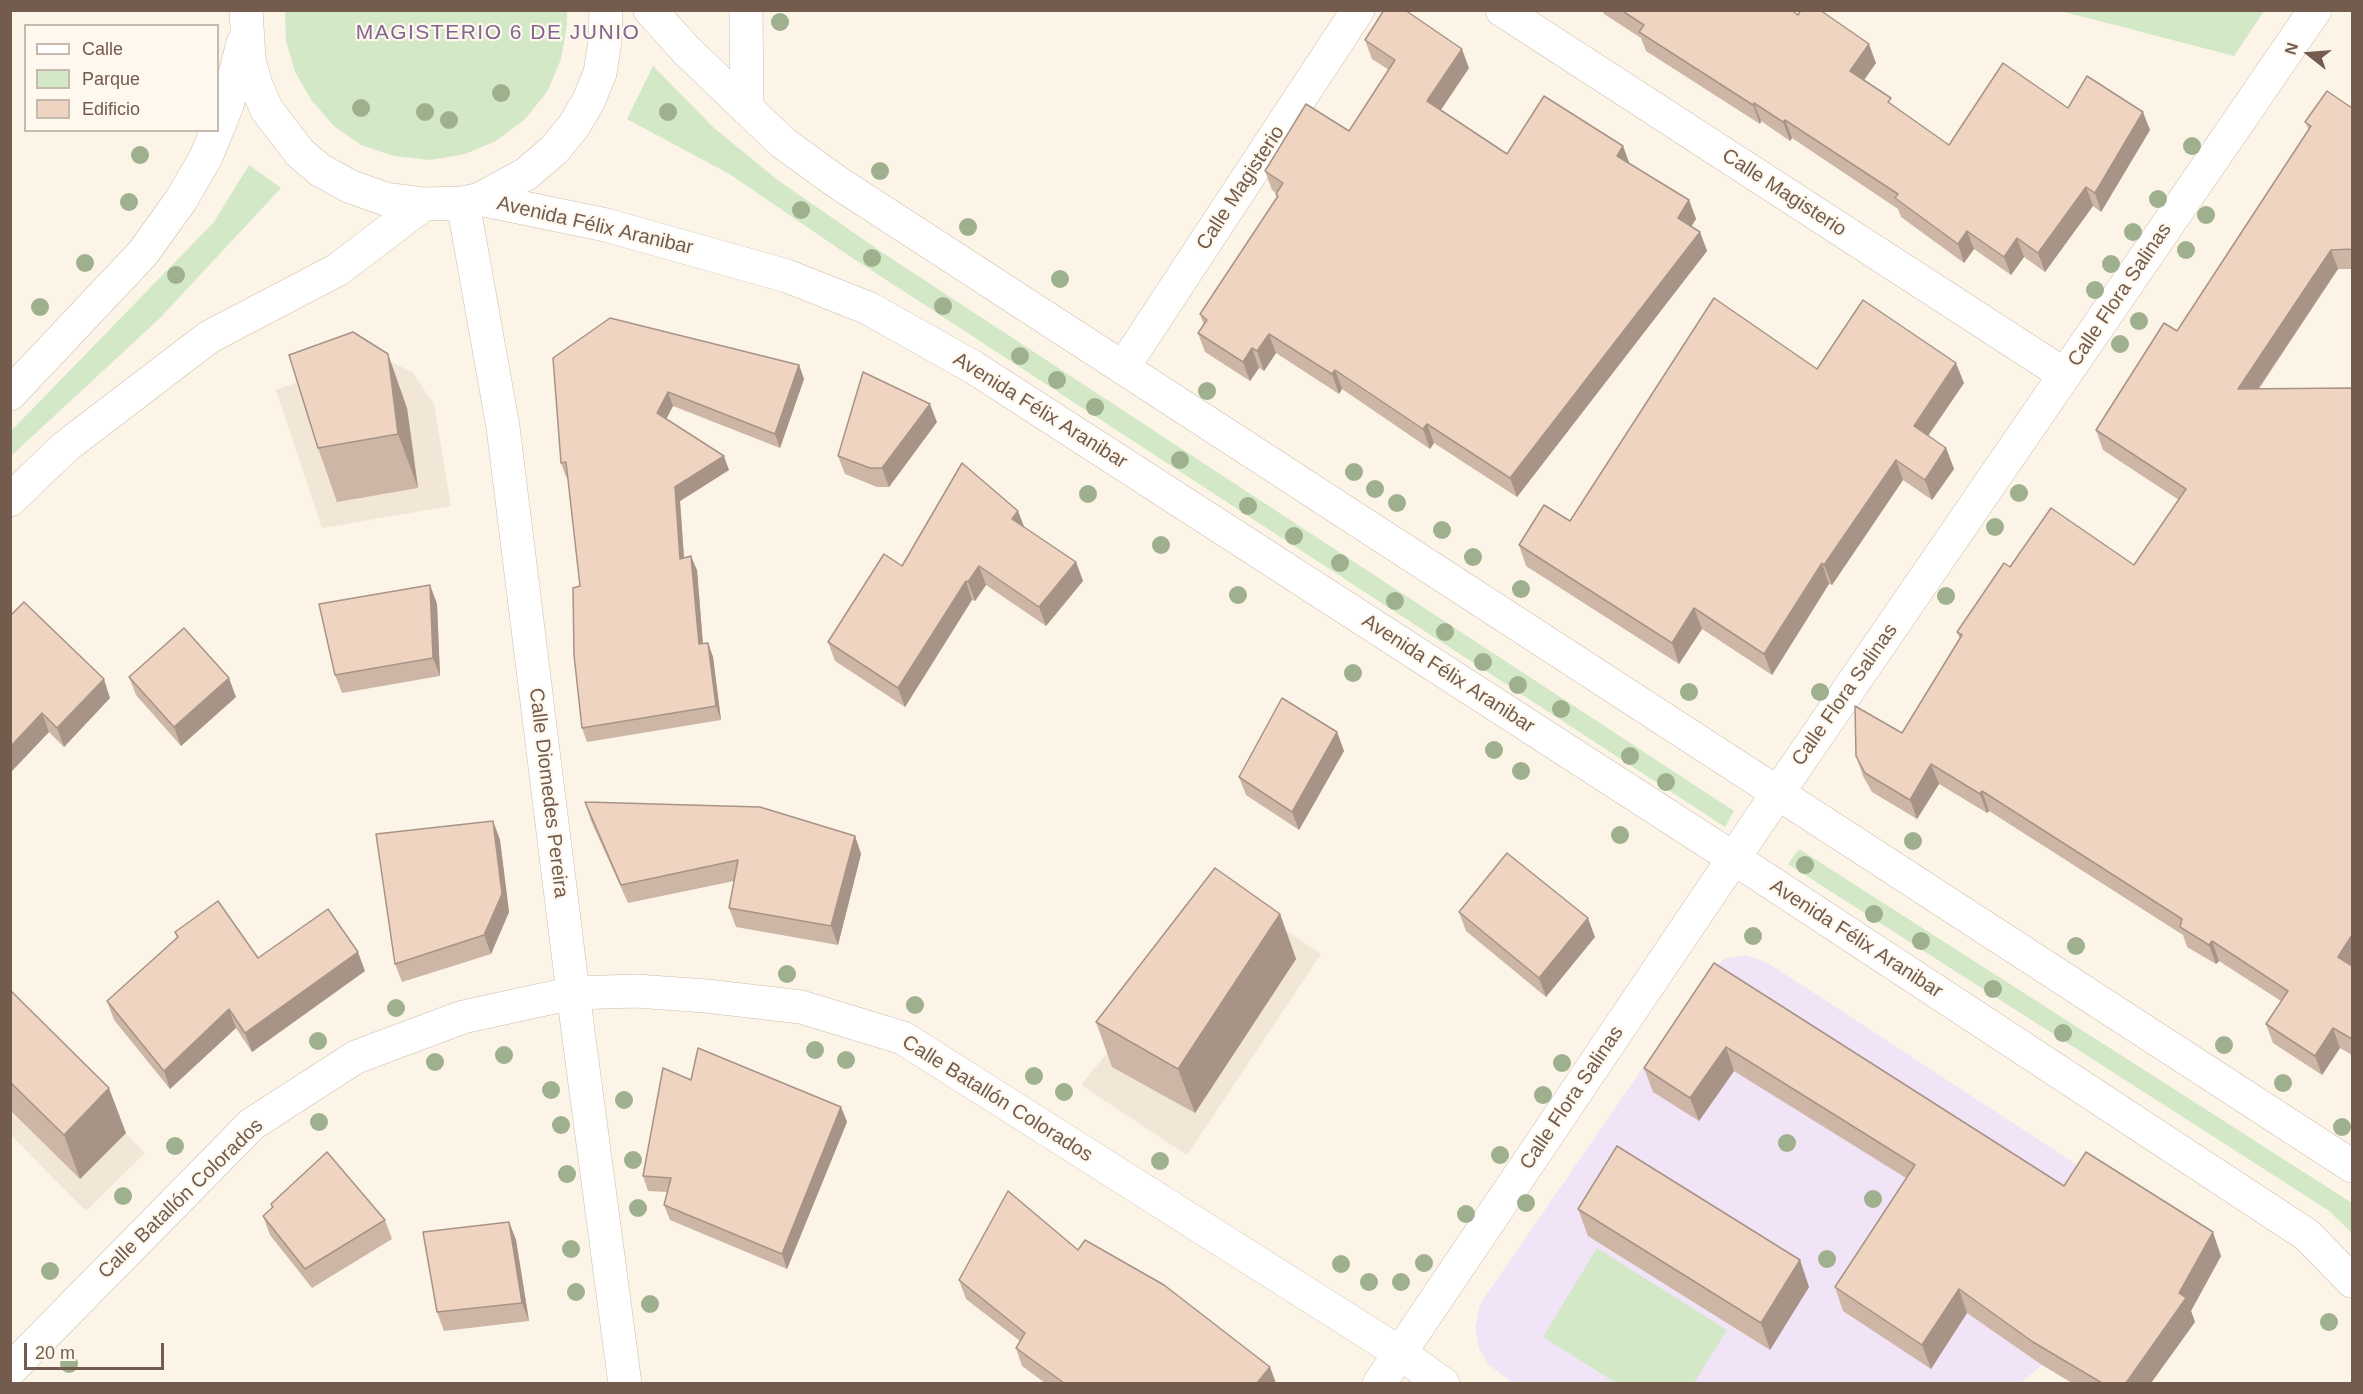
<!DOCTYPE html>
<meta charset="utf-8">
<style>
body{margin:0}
#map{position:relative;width:2363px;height:1394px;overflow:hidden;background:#fbf4e7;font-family:Arial,sans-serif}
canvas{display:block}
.frame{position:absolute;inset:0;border:12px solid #735c4d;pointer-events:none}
.legend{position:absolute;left:24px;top:24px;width:195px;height:108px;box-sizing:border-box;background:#fef8ee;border:2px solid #c6baae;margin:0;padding:8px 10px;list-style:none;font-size:18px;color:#735c4d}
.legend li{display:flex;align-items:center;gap:12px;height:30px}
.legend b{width:30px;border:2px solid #c6baae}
.north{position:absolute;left:2279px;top:24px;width:60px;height:60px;-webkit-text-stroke:4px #fef8ee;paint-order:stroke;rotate:287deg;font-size:16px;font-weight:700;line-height:24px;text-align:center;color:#735c4d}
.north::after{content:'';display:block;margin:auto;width:21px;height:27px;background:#735c4d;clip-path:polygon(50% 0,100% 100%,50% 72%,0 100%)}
.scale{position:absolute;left:24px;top:1343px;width:140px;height:27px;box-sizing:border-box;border:3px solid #735c4d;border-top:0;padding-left:8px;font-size:18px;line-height:21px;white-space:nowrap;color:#735c4d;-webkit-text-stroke:4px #fef8ee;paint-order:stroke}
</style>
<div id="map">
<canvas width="2363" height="1394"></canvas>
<div class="frame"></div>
<ul class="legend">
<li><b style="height:8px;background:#fff"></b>Calle</li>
<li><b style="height:16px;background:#d3e8c7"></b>Parque</li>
<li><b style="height:16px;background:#eed4c1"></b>Edificio</li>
</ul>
<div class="north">N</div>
<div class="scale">20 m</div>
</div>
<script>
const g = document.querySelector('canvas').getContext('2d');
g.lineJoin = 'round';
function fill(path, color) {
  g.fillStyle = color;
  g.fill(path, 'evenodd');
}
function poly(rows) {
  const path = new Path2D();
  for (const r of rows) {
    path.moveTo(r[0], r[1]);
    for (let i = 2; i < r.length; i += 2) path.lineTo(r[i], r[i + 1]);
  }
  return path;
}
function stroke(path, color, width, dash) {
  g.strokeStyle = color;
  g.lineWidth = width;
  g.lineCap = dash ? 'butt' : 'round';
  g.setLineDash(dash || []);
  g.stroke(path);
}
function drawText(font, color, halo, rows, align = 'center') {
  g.font = font + ' Arial,sans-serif';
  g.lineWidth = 4.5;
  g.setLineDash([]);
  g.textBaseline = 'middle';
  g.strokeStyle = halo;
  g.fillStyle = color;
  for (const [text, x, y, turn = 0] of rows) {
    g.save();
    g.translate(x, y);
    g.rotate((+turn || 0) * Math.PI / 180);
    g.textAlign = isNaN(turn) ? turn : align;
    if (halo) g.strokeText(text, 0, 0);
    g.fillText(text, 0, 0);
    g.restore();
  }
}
const residential = poly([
 [385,359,412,372,434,404,451,506,322,528,276,390,353,362],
 [1236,897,1321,954,1187,1155,1081,1085],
 [10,1018,145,1153,86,1211,11,1135]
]);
const education = poly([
 [1746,955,1768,963,2094,1176,2042,1365,2020,1383,1513,1383,1489,1365,1479,1349,1475,1328,1480,1304,1709,972,1724,959]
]);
const green = poly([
 [567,11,567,25,561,59,547,92,525,119,496,141,465,154,430,160,394,156,361,145,334,126,312,101,295,72,286,41,285,11],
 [2061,11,2264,11,2234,56],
 [653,66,714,128,779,181,883,253,1734,811,1725,827,845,253,731,175,627,119],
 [249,165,281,188,160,318,11,456,11,431,214,222],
 [1799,849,2352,1203,2352,1233,2328,1210,1788,864],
 [1597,1248,1727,1330,1694,1383,1616,1383,1543,1337]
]);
const street = poly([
 [746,10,747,109],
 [1502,10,2065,375],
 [463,203,503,427,573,993,625,1384],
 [1124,366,1358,10],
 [10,1370,252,1124,356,1057,463,1017,573,993,636,991,706,996,801,1007,903,1038,1400,1353,1443,1384],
 [1379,1384,1777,794,2315,10]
]);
const secondary = poly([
 [246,10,249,60,256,85,267,110,300,153,320,170,349,186,385,199,424,204,463,203,480,199,526,174,554,150,573,127,588,102,600,73,605,41,606,10],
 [650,10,686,50,782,142,837,182,2352,1166],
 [218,128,228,102,243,43],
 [480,199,606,225,787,276,868,308,973,367,1764,878,2307,1235,2352,1281],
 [10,394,143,253,181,200,206,157,217,130],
 [10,500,65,447,209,337,337,270,424,204]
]);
const trees = [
 [780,22],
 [501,93],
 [361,108],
 [425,112],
 [668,112],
 [449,120],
 [2192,146],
 [140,155],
 [880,171],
 [2158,199],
 [129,202],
 [801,210],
 [2206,215],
 [968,227],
 [2133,232],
 [2186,250],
 [872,258],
 [85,263],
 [2111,264],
 [176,275],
 [1060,279],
 [2095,290],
 [943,306],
 [40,307],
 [2139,321],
 [2120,344],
 [1020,356],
 [1057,380],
 [1207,391],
 [1095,407],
 [1180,460],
 [1354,472],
 [1375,489],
 [2019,493],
 [1088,494],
 [1397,503],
 [1248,506],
 [1995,527],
 [1442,530],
 [1294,536],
 [1161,545],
 [1473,557],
 [1340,563],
 [1521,589],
 [1238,595],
 [1946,596],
 [1395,601],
 [1445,632],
 [1483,662],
 [1353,673],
 [1518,685],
 [1689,692],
 [1820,692],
 [1561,709],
 [1494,750],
 [1630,756],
 [1521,771],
 [1666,782],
 [1620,835],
 [1913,841],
 [1805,865],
 [1874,914],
 [1753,936],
 [1921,941],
 [2076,946],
 [787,974],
 [1993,989],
 [915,1005],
 [396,1008],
 [2063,1033],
 [318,1041],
 [2224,1045],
 [815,1050],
 [504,1055],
 [846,1060],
 [435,1062],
 [1562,1063],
 [1034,1076],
 [2283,1083],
 [551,1090],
 [1064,1092],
 [1543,1095],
 [624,1100],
 [319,1122],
 [561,1125],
 [2342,1127],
 [1787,1143],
 [175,1146],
 [1500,1155],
 [633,1160],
 [1160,1161],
 [567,1174],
 [123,1196],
 [1873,1199],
 [1526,1203],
 [638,1208],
 [1466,1214],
 [571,1249],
 [1827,1259],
 [1424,1263],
 [1341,1264],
 [50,1271],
 [1369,1282],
 [1401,1282],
 [576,1292],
 [650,1304],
 [2329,1322],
 [69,1364]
];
const wall = poly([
 [1602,10,1791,10,1876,63,1864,80,1894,106,1949,145,2068,108,2150,130,2101,212,2093,206,2045,272,2024,257,2011,275,1974,249,1964,263,1901,217,1898,209,1792,138,1790,141,1761,121,1760,124,1646,51,1641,38,1604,14],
 [1365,40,1469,68,1441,110,1507,154,1623,146,1629,163,1689,200,1696,219,1691,226,1700,232,1707,251,1517,497,1434,443,1430,449,1342,389,1339,394,1276,353,1264,371,1259,368,1250,381,1205,352,1198,333,1204,325,1200,314,1277,198,1276,194,1276,193,1272,190,1265,171,1349,131,1389,70,1372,59],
 [2352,108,2352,269,2338,269,2259,389,2352,388,2352,1055,2340,1048,2322,1075,2273,1043,2266,1024,2281,1001,2219,961,2216,964,2187,947,2183,935,1989,811,1987,813,1939,784,1917,819,1872,792,1863,776,1856,756,1902,733,1960,639,1957,632,2010,567,2134,565,2179,500,2103,450,2096,430,2177,331,2309,130,2305,122],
 [553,358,799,365,804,379,780,448,673,406,666,419,729,470,680,501,684,558,697,570,703,644,708,643,713,657,721,720,587,742,582,728,580,586,568,477,566,477,561,463],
 [1817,369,1964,383,1928,436,1946,448,1954,469,1932,500,1903,480,1832,585,1829,584,1772,675,1702,629,1679,664,1526,566,1519,545,1570,521],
 [407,408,418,488,337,502,318,448],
 [937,422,889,487,877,487,845,474,838,456],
 [1024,527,1076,562,1083,581,1046,626,986,585,975,601,972,600,905,707,835,661,828,642,902,566],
 [430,585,437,604,440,676,342,693,335,675],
 [10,616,110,698,64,747,49,732,10,773],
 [129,677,236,697,181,746,136,695],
 [1337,732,1344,751,1299,830,1246,795,1239,777],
 [585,802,855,836,861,854,838,945,736,927,729,908,734,881,628,903,591,821],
 [493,821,500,840,509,912,491,954,402,982,395,964],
 [1459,912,1595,937,1546,997,1466,931],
 [1280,914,1296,959,1195,1113,1112,1067,1096,1022],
 [175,932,258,958,365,971,252,1052,236,1028,170,1089,114,1020,107,1001,177,938],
 [1714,963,2064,1186,2221,1256,2191,1311,2195,1322,2151,1383,2072,1383,2042,1365,1967,1313,1931,1369,1843,1311,1835,1287,1906,1178,1734,1071,1699,1121,1653,1092,1644,1068],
 [10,990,126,1133,80,1179,10,1110],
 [691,1080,841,1107,847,1122,787,1269,670,1220,664,1205,667,1192,648,1191,643,1176],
 [271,1204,385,1220,392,1239,312,1288,270,1235,263,1216,272,1208],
 [1578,1209,1800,1260,1809,1287,1770,1350,1588,1236],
 [509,1222,516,1240,529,1321,444,1331,437,1312],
 [1078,1250,1276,1383,1045,1383,1022,1366,1016,1348,1020,1341,966,1299,959,1280]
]);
const shadedWall = poly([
 [1869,44,1876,63,1857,90,1850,71],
 [1462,49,1469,68,1434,120,1427,101],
 [1754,103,1761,121,1760,124,1753,105],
 [2143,112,2150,130,2101,212,2095,193],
 [1785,120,1792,138,1790,141,1783,122],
 [1623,146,1630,165,1617,156],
 [2086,187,2093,206,2045,272,2038,253],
 [1689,200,1696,219,1685,237,1678,218],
 [1967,231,1974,249,1964,263,1958,244],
 [1700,232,1707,251,1517,497,1510,478],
 [2017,238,2024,257,2011,275,2004,257],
 [2331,250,2338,269,2245,408,2238,389],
 [1269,334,1276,353,1264,371,1257,351],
 [1252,348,1259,368,1250,381,1243,362],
 [388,354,407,408,418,488,398,434],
 [1956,363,1964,383,1921,446,1914,426],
 [799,365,804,379,780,448,775,434],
 [1335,370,1342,389,1339,394,1332,374],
 [668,392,673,406,662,427,657,413],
 [930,404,937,422,889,487,882,468],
 [1427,424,1434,443,1430,449,1423,429],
 [1946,448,1954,469,1932,500,1925,480],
 [724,456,729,470,680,501,685,573,680,559,675,487],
 [1896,460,1903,480,1832,585,1824,565],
 [1018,511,1025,529,1012,519],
 [691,556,697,570,704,658,699,644],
 [1076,562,1083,581,1046,626,1039,607],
 [1822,563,1829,584,1772,675,1764,654],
 [979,566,986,585,975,601,968,582],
 [966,581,972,600,905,707,898,688],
 [430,585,437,604,440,676,433,658],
 [1694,608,1702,629,1679,664,1672,643],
 [708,643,713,657,721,720,716,706],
 [229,678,236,697,181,746,174,727],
 [104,679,110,698,64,747,57,728],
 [42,713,49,732,10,773,10,747],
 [1337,732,1344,751,1299,830,1292,812],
 [1931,764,1939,784,1917,819,1910,800],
 [1982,791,1989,811,1987,813,1980,794],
 [493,821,500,840,509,912,491,954,484,935],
 [855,836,861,854,838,945,831,926],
 [1280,914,1296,959,1195,1113,1178,1069],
 [1588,918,1595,937,1546,997,1539,978],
 [2352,935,2352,966,2338,957],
 [2212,941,2219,961,2216,964,2209,945],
 [358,952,365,971,252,1052,245,1033],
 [229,1009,236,1028,170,1089,164,1071],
 [2333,1028,2340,1048,2322,1075,2315,1056],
 [1726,1047,1734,1071,1699,1121,1690,1098],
 [109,1088,126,1133,80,1179,64,1135],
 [841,1107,847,1122,787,1269,782,1254],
 [509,1222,516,1240,529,1321,522,1303],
 [2213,1232,2221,1256,2191,1311,2195,1322,2151,1383,2126,1383],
 [1800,1260,1809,1287,1770,1350,1761,1323],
 [1959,1289,1967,1313,1931,1369,1922,1345],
 [1270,1367,1276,1383,1257,1383]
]);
const building = poly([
 [1384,10,1405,10,1462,49,1427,101,1507,154,1544,96,1623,146,1617,156,1689,200,1678,218,1700,232,1510,478,1427,424,1423,429,1335,370,1332,374,1269,334,1257,351,1252,348,1243,362,1198,333,1207,320,1200,314,1278,196,1276,194,1283,183,1265,171,1306,104,1349,131,1395,60,1365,40,1384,10],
 [1621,10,1791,10,1798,15,1801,10,1820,10,1869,44,1850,71,1891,98,1888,102,1949,145,2003,63,2068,108,2087,76,2143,112,2095,193,2086,187,2038,253,2017,238,2004,257,1967,231,1958,244,1895,198,1898,194,1785,120,1783,122,1754,103,1753,105,1639,32,1644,25,1621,10],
 [2327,91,2352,108,2352,249,2331,250,2238,389,2352,388,2352,935,2338,957,2352,966,2352,1039,2333,1028,2315,1056,2266,1024,2288,991,2212,941,2209,945,2180,927,2182,919,1982,791,1980,794,1931,764,1910,800,1865,773,1856,756,1855,706,1902,733,1962,635,1957,632,2004,563,2010,567,2051,508,2134,565,2186,489,2096,430,2164,323,2177,331,2311,126,2305,122,2327,91],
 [1714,298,1817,369,1863,300,1956,363,1914,426,1946,448,1925,480,1896,460,1824,565,1822,563,1764,654,1694,608,1672,643,1519,545,1544,505,1570,521,1714,298],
 [610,318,799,365,775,434,668,392,657,413,724,456,675,487,680,559,691,556,699,644,708,643,716,706,582,728,574,655,573,588,580,586,566,462,561,463,553,358,610,318],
 [353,332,388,354,398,434,318,448,289,355,353,332],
 [863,372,930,404,882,468,870,468,838,456,863,372],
 [962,463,1018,511,1012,519,1076,562,1039,607,979,566,968,582,966,581,898,688,828,642,884,554,902,566,962,463],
 [430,585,433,658,335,675,319,604,430,585],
 [24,602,104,679,57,728,42,713,10,747,10,616,24,602],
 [184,628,229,678,174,727,129,677,184,628],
 [1282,698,1337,732,1292,812,1239,777,1282,698],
 [585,802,760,807,855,836,831,926,729,908,738,860,621,885,585,802],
 [493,821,502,894,484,935,395,964,376,834,493,821],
 [1507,853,1588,918,1539,978,1459,912,1507,853],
 [1215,868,1280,914,1178,1069,1096,1022,1215,868],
 [218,901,258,958,328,909,358,952,245,1033,229,1009,164,1071,107,1001,178,937,175,932,218,901],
 [1714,963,2064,1186,2086,1152,2213,1232,2179,1293,2186,1298,2126,1383,2102,1383,2033,1342,1959,1289,1922,1345,1835,1287,1915,1165,1726,1047,1690,1098,1644,1068,1714,963],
 [10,990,109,1088,64,1135,10,1082,10,990],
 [698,1048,841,1107,782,1254,664,1205,671,1178,643,1176,663,1068,691,1080,698,1048],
 [1617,1146,1800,1260,1761,1323,1578,1209,1617,1146],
 [327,1152,385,1220,305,1269,263,1216,273,1207,271,1204,327,1152],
 [1008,1191,1078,1250,1085,1240,1164,1285,1270,1367,1257,1383,1064,1383,1016,1348,1025,1333,959,1280,1008,1191],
 [509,1222,522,1303,437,1312,423,1232,509,1222]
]);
const streetNames = [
 ["Calle Magisterio",1241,188,-57],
 ["Calle Magisterio",1784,193,33],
 ["Avenida Félix Aranibar",595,226,13],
 ["Calle Flora Salinas",2120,295,-56],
 ["Avenida Félix Aranibar",1040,411,32],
 ["Avenida Félix Aranibar",1448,674,33],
 ["Calle Flora Salinas",1845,695,-55],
 ["Calle Diomedes Pereira",548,793,83],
 ["Avenida Félix Aranibar",1856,939,33],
 ["Calle Flora Salinas",1572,1098,-56],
 ["Calle Batallón Colorados",997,1099,32],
 ["Calle Batallón Colorados",181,1199,-44]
];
const neighbourhoodNames = [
 ["MAGISTERIO 6 DE JUNIO",498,33]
];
fill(residential, '#f2e6d6');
fill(education, '#f1e4f7');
fill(green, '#d3e8c7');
stroke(street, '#ccbcae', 34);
stroke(secondary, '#cebcac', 34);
stroke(street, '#fff', 33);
stroke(secondary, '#fff', 33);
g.fillStyle = '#9fb08e';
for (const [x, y] of trees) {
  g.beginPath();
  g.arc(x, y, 9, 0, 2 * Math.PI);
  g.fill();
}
fill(wall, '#cdb6a6');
fill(shadedWall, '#a79487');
fill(building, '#eed4c1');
stroke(building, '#a79487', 1.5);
drawText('20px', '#735c4d', '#fef8ee', streetNames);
g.letterSpacing = '1.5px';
drawText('21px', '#82668f', '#fef8ee', neighbourhoodNames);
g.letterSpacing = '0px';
</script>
